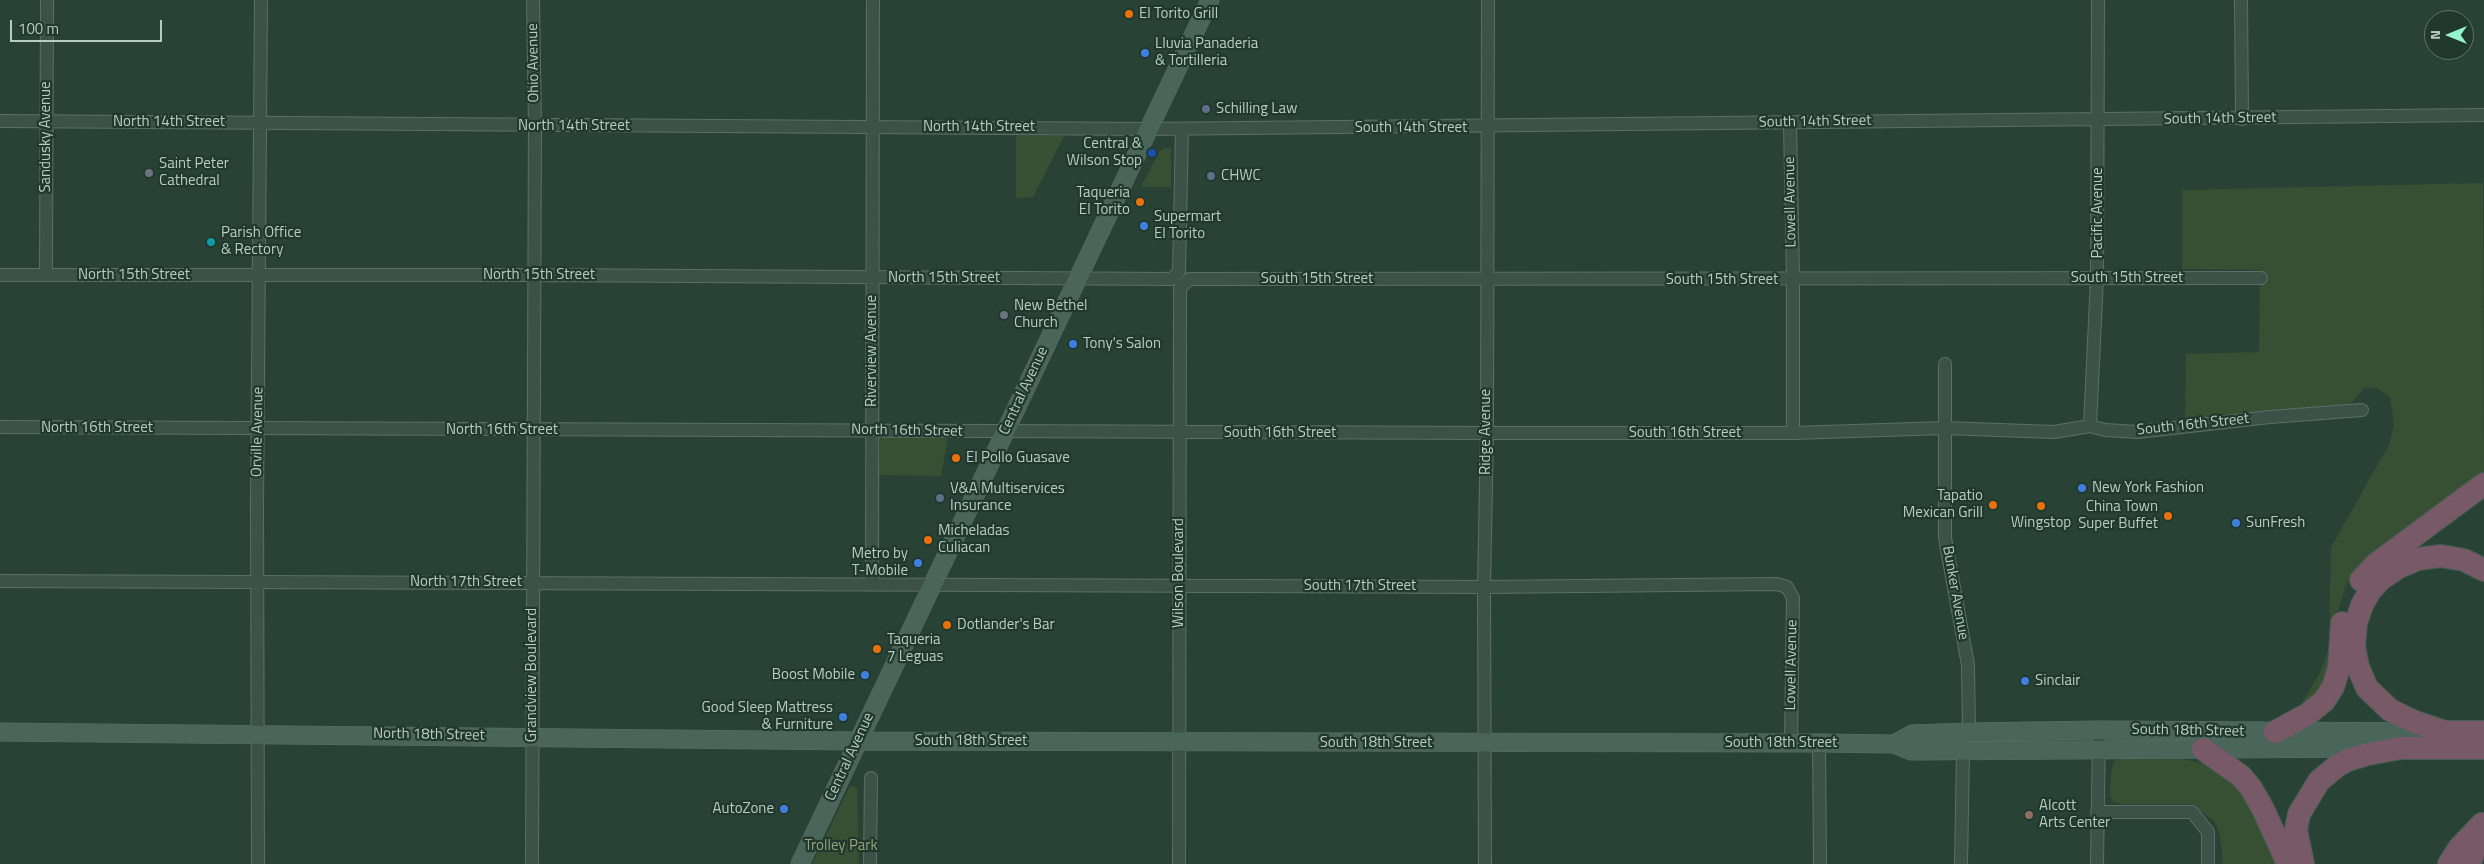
<!DOCTYPE html>
<style>
body{margin:0}
#map{position:relative;width:2484px;height:864px;overflow:hidden;background:#284336;font-family:"Titillium Web",sans-serif}
canvas{display:block}
.north{position:absolute;left:2424px;top:10px;width:50px;height:50px;box-sizing:border-box;background:#20382d;border:1px solid #5d7369;border-radius:50%;rotate:270deg;font-size:14px;font-weight:700;line-height:20px;text-align:center;color:#b9ccc4}
.north::after{content:'';display:block;margin:auto;width:18px;height:22px;background:#94f6cb;clip-path:polygon(50% 0,100% 100%,50% 72%,0 100%)}
.scale{position:absolute;left:10px;top:20px;width:152px;height:22px;box-sizing:border-box;border:2px solid #b9ccc4;border-top:0;padding-left:6px;font-size:15px;line-height:18px;white-space:nowrap;color:#b9ccc4;-webkit-text-stroke:4px #20382d;paint-order:stroke}
</style>
<div id="map">
<canvas width="2484" height="864"></canvas>
<div class="north">N</div>
<div class="scale">100 m</div>
</div>
<script>
const g = document.querySelector('canvas').getContext('2d');
g.lineJoin = 'round';
function fill(path, color) {
  g.fillStyle = color;
  g.fill(path, 'evenodd');
}
function poly(rows) {
  const path = new Path2D();
  for (const r of rows) {
    path.moveTo(r[0], r[1]);
    for (let i = 2; i < r.length; i += 2) path.lineTo(r[i], r[i + 1]);
  }
  return path;
}
function stroke(path, color, width, dash) {
  g.strokeStyle = color;
  g.lineWidth = width;
  g.lineCap = dash ? 'butt' : 'round';
  g.setLineDash(dash || []);
  g.stroke(path);
}
function drawText(font, color, halo, rows, align = 'center') {
  g.font = font + ' "Titillium Web",sans-serif';
  g.lineWidth = 4.5;
  g.setLineDash([]);
  g.textBaseline = 'middle';
  g.strokeStyle = halo;
  g.fillStyle = color;
  for (const [text, x, y, turn = 0] of rows) {
    g.save();
    g.translate(x, y);
    g.rotate((+turn || 0) * Math.PI / 180);
    g.textAlign = isNaN(turn) ? turn : align;
    if (halo) g.strokeText(text, 0, 0);
    g.fillText(text, 0, 0);
    g.restore();
  }
}
const green = poly([
 [1016,135,1064,136,1033,197,1016,198],
 [1164,148,1171,148,1171,187,1141,187,1159,152],
 [2483,183,2484,475,2367,559,2347,584,2336,615,2327,686,2297,711,2320,673,2329,647,2331,547,2390,443,2394,424,2390,397,2377,388,2364,388,2349,406,2185,420,2186,354,2259,352,2260,270,2182,269,2182,190],
 [883,437,948,437,941,476,879,475,880,441],
 [2119,757,2177,758,2214,765,2247,796,2279,864,2223,864,2220,836,2215,822,2191,804,2122,804,2113,802,2110,795,2111,774,2113,763],
 [853,786,857,788,859,864,812,864,849,788]
]);
const minor = poly([
 [2241,0,2242,119],
 [0,121,1147,129,2484,115],
 [1790,122,1793,280,1793,433],
 [0,275,534,275,1172,279,1179,271,1182,129],
 [46,275,47,0],
 [1945,364,1945,538,1968,665,1969,732],
 [2090,426,2097,278,2098,0],
 [0,427,1487,433,1793,433,1944,428,2054,432,2090,426,2105,430,2137,432,2270,417,2362,410],
 [0,581,1484,587,1777,584,1787,587,1793,598,1791,743],
 [872,583,873,0],
 [1819,743,1820,864],
 [2097,812,2192,812,2208,832,2208,864],
 [258,864,257,506,261,0],
 [532,864,535,126,533,0],
 [870,864,871,778],
 [1179,864,1180,288,1189,279,2261,278],
 [1485,864,1484,587,1487,433,1488,0],
 [1961,864,1963,751],
 [2097,864,2099,730]
]);
const secondary = poly([
 [0,732,858,741,1819,743,1894,744,1911,751,2371,748],
 [1894,744,1912,734,1969,732,2099,730,2432,732],
 [800,864,1210,0]
]);
const motorway = poly([
 [2484,570,2464,560,2441,556,2418,559,2399,567,2381,579,2370,591,2362,605,2356,623,2354,646,2358,667,2367,688,2390,710,2415,722,2445,732,2484,732],
 [2361,580,2376,564,2484,484],
 [2275,732,2308,714,2324,701,2333,687,2339,668,2342,623],
 [2203,749,2241,776,2251,788,2263,809,2288,864],
 [2303,864,2296,830,2299,814,2319,781,2337,766,2348,760,2368,754,2401,748,2484,748],
 [2449,864,2459,848,2482,824],
 [2470,864,2480,829]
]);
const markers = [
 [1129,14,5,"#e8710a"],
 [1145,53,5,"#3f7fe0"],
 [1206,109,5,"#5c6f8a"],
 [1152,153,5,"#1a4fb4"],
 [149,173,5,"#6b7280"],
 [1211,176,5,"#5c6f8a"],
 [1140,202,5,"#e8710a"],
 [1144,226,5,"#3f7fe0"],
 [211,242,5,"#0f9aa8"],
 [1004,315,5,"#6b7280"],
 [1073,344,5,"#3f7fe0"],
 [956,458,5,"#e8710a"],
 [2082,488,5,"#3f7fe0"],
 [940,498,5,"#5c6f8a"],
 [1993,505,5,"#e8710a"],
 [2041,506,5,"#e8710a"],
 [2168,516,5,"#e8710a"],
 [2236,523,5,"#3f7fe0"],
 [928,540,5,"#e8710a"],
 [918,563,5,"#3f7fe0"],
 [947,625,5,"#e8710a"],
 [877,649,5,"#e8710a"],
 [865,675,5,"#3f7fe0"],
 [2025,681,5,"#3f7fe0"],
 [843,717,5,"#3f7fe0"],
 [784,809,5,"#3f7fe0"],
 [2029,815,5,"#8d6e63"]
];
const poiNames = [
 ["El Torito Grill",1139,14],
 ["Lluvia Panaderia",1155,44],
 ["& Tortilleria",1155,61],
 ["Schilling Law",1216,109],
 ["Central &",1142,144,"right"],
 ["Wilson Stop",1142,161,"right"],
 ["Saint Peter",159,164],
 ["Cathedral",159,181],
 ["CHWC",1221,176],
 ["Taqueria",1130,193,"right"],
 ["El Torito",1130,210,"right"],
 ["Supermart",1154,217],
 ["El Torito",1154,234],
 ["Parish Office",221,233],
 ["& Rectory",221,250],
 ["New Bethel",1014,306],
 ["Church",1014,323],
 ["Tony's Salon",1083,344],
 ["El Pollo Guasave",966,458],
 ["New York Fashion",2092,488],
 ["V&A Multiservices",950,489],
 ["Insurance",950,506],
 ["Tapatio",1983,496,"right"],
 ["Mexican Grill",1983,513,"right"],
 ["China Town",2158,507,"right"],
 ["Super Buffet",2158,524,"right"],
 ["Wingstop",2041,523,"center"],
 ["SunFresh",2246,523],
 ["Micheladas",938,531],
 ["Culiacan",938,548],
 ["Metro by",908,554,"right"],
 ["T-Mobile",908,571,"right"],
 ["Dotlander's Bar",957,625],
 ["Taqueria",887,640],
 ["7 Leguas",887,657],
 ["Boost Mobile",855,675,"right"],
 ["Sinclair",2035,681],
 ["Good Sleep Mattress",833,708,"right"],
 ["& Furniture",833,725,"right"],
 ["Alcott",2039,806],
 ["Arts Center",2039,823],
 ["AutoZone",774,809,"right"]
];
const streetNames = [
 ["Ohio Avenue",534,63,-91],
 ["South 14th Street",2220,119,-1],
 ["North 14th Street",169,122],
 ["South 14th Street",1815,122,-1],
 ["North 14th Street",574,126],
 ["North 14th Street",979,127],
 ["South 14th Street",1411,128],
 ["Sandusky Avenue",46,137,-90],
 ["Lowell Avenue",1791,202,-91],
 ["Pacific Avenue",2098,213,-90],
 ["North 15th Street",134,275],
 ["North 15th Street",539,275],
 ["North 15th Street",944,278],
 ["South 15th Street",2127,278],
 ["South 15th Street",1317,279],
 ["South 15th Street",1722,280],
 ["Riverview Avenue",872,351,-90],
 ["Central Avenue",1024,391,-65],
 ["South 16th Street",2193,425,-6],
 ["North 16th Street",97,428],
 ["North 16th Street",502,430],
 ["North 16th Street",907,431,1],
 ["Orville Avenue",258,432,-89],
 ["Ridge Avenue",1486,432,-90],
 ["South 16th Street",1280,433],
 ["South 16th Street",1685,433],
 ["Wilson Boulevard",1179,573,-90],
 ["North 17th Street",466,582],
 ["South 17th Street",1360,586],
 ["Bunker Avenue",1955,593,80],
 ["Lowell Avenue",1792,665,-89],
 ["Grandview Boulevard",532,675,-90],
 ["South 18th Street",2188,731,1],
 ["North 18th Street",429,735,1],
 ["South 18th Street",971,741],
 ["South 18th Street",1376,743],
 ["South 18th Street",1781,743],
 ["Central Avenue",850,757,-65]
];
const parkNames = [
 ["Trolley Park",841,846]
];
fill(green, '#374f33');
stroke(minor, '#5a7066', 14);
stroke(secondary, '#5a7066', 19);
stroke(motorway, '#475d53', 24);
stroke(minor, '#3c5248', 12);
stroke(secondary, '#4a655a', 18);
stroke(motorway, '#785967', 22);
for (const [x, y, r, color] of markers) {
  const dot = new Path2D();
  dot.arc(x, y, r, 0, 2 * Math.PI);
  g.fillStyle = color;
  g.fill(dot);
  stroke(dot, '#20382d', 2);
}
drawText('15px', '#b9ccc4', '#20382d', poiNames, 'left');
drawText('15px', '#b9ccc4', '#20382d', streetNames);
drawText('15px', '#9aa178', '#20382d', parkNames);
</script>
